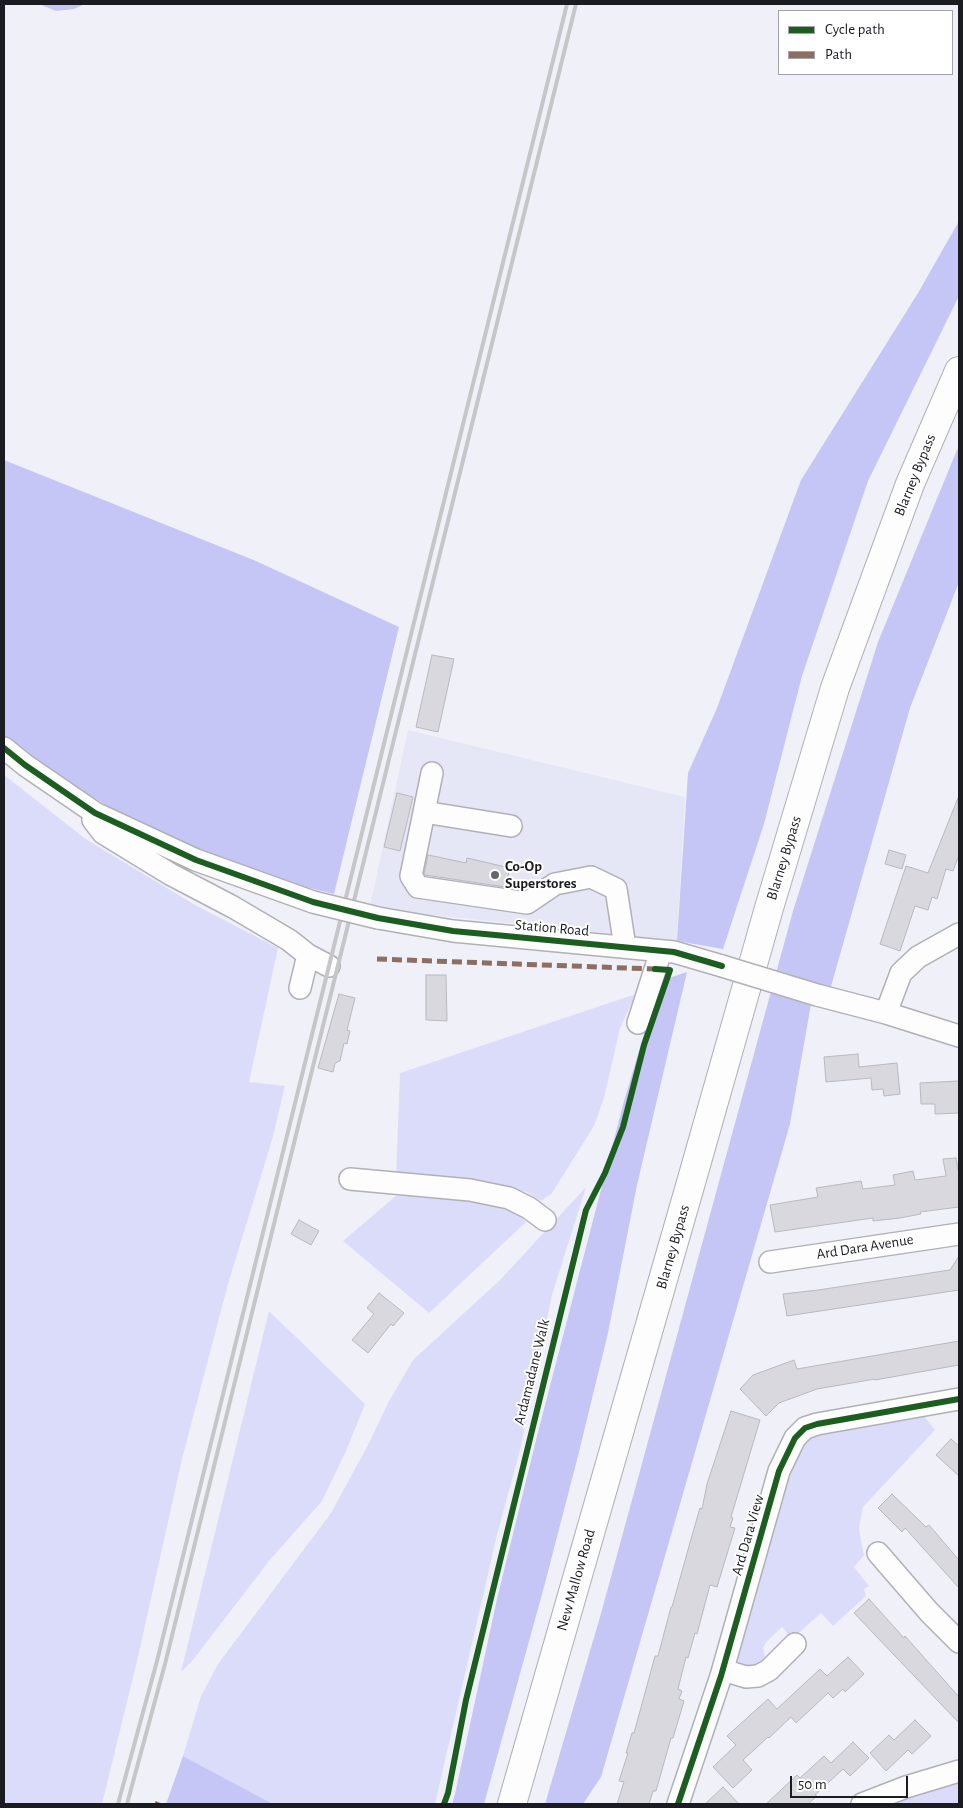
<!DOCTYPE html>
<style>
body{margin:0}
#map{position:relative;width:963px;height:1808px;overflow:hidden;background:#f0f1f8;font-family:"Alegreya Sans",sans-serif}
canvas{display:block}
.frame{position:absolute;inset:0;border:5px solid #1b1c21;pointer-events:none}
.legend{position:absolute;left:778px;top:10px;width:175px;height:65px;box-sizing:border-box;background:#fff;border:1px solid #a4a4a6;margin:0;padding:6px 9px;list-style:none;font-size:15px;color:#1b1c21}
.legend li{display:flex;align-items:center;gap:10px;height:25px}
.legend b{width:25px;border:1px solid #a4a4a6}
.scale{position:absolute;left:790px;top:1776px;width:118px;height:22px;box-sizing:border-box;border:2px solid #1b1c21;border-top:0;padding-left:6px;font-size:15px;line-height:18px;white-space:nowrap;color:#1b1c21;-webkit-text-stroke:4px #fff;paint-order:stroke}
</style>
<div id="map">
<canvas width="963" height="1808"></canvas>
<div class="frame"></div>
<ul class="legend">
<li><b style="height:6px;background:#1b5e20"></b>Cycle path</li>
<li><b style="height:6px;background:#8d6e63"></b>Path</li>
</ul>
<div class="scale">50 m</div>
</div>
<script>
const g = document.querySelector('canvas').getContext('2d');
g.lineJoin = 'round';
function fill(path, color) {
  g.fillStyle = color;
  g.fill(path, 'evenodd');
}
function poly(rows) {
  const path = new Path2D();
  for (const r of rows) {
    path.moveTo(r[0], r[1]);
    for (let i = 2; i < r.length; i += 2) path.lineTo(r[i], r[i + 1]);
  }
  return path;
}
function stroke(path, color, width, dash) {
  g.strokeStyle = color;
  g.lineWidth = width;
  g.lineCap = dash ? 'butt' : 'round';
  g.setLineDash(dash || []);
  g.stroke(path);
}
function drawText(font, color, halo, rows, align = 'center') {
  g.font = font + ' "Alegreya Sans",sans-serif';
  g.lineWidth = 4;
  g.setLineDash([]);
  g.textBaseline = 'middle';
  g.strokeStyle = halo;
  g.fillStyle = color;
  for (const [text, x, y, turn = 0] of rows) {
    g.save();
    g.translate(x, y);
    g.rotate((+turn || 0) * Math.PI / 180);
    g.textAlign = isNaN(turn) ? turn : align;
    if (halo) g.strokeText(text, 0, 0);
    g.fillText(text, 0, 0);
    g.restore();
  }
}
const built = poly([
 [408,730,685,797,677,941,394,911,370,906]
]);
const green = poly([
 [4,775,87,840,195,905,278,948,249,1082,285,1086,272,1140,228,1284,182,1459,138,1657,102,1804,4,1804],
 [636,994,620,1028,604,1098,594,1126,552,1193,541,1201,527,1192,489,1182,396,1176,400,1073],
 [586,1187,552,1295,520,1450,497,1535,435,1804,273,1804,183,1756,201,1696,218,1664,331,1513,368,1445,388,1403,413,1360,500,1280],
 [414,1194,504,1205,518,1213,526,1222,429,1313,343,1241,396,1196],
 [269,1311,365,1404,346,1451,322,1501,269,1561,193,1660,181,1672],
 [924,1416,935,1430,863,1507,859,1528,861,1542,864,1555,854,1567,869,1586,864,1589,866,1596,833,1626,821,1613,792,1639,782,1627,767,1641,763,1648,765,1657,763,1664,753,1670,739,1664,735,1654,796,1449,811,1436,821,1433],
 [959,1779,959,1804,902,1804,896,1800]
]);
const forest = poly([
 [39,4,85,4,74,9,56,11],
 [959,221,959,296,868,481,802,676,764,824,723,949,677,941,688,773,717,708,801,480,918,293],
 [959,445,959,582,910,708,830,990,811,1004,790,1124,601,1777,583,1804,545,1804,600,1617,793,911,878,642],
 [4,460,256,561,399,627,334,894,277,880,188,847,130,819,55,775,4,737],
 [687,972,637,1185,608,1333,578,1456,544,1587,484,1804,452,1804,455,1794,497,1599,537,1436,624,1101,660,981],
 [183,1756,273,1804,166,1804]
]);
const building = poly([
 [432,655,454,659,438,732,416,727,432,655],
 [397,793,413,797,400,851,384,847,397,793],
 [958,798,959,855,953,871,946,869,937,899,932,897,928,910,915,906,900,951,880,944,906,866,928,873,958,798],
 [889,850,906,855,902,869,885,864,889,850],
 [428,855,466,863,467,858,510,868,505,887,425,875,424,874,428,855],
 [426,975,446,975,447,1021,426,1020,426,975],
 [339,994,355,998,347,1030,350,1031,347,1044,344,1043,340,1061,335,1063,333,1072,318,1068,339,994],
 [858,1054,859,1067,897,1063,900,1094,884,1096,883,1089,872,1090,871,1078,826,1082,824,1057,858,1054],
 [959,1081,959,1113,935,1114,935,1104,921,1104,920,1083,959,1081],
 [956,1158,959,1174,959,1207,920,1212,921,1214,900,1218,873,1221,873,1218,775,1232,770,1205,818,1197,816,1188,861,1181,863,1189,895,1185,893,1175,913,1171,915,1180,946,1176,943,1159,956,1158],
 [299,1220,319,1231,311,1245,291,1234,299,1220],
 [959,1256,959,1290,787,1316,783,1294,818,1290,950,1270,959,1256],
 [379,1293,404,1313,393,1326,391,1324,368,1353,352,1340,374,1314,367,1308,379,1293],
 [959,1341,959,1365,875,1380,875,1379,817,1389,779,1403,766,1416,740,1389,753,1375,794,1360,797,1369,959,1341],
 [731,1411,760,1420,731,1517,733,1518,730,1527,735,1528,717,1587,710,1585,697,1634,695,1633,688,1658,686,1657,678,1689,682,1691,679,1699,684,1701,673,1738,671,1738,656,1791,653,1791,649,1804,617,1804,624,1782,619,1781,628,1753,626,1753,632,1733,634,1733,655,1656,658,1656,671,1607,672,1607,693,1532,700,1508,702,1509,707,1484,731,1411],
 [951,1439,959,1446,959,1476,936,1455,951,1439],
 [892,1494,926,1527,929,1525,959,1560,959,1588,905,1528,902,1532,878,1508,892,1494],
 [869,1599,904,1638,905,1636,959,1697,959,1723,854,1613,869,1599],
 [848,1657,864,1674,845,1692,843,1689,833,1698,828,1693,796,1723,791,1717,769,1738,768,1737,743,1760,752,1770,733,1788,713,1767,736,1745,727,1736,768,1699,777,1709,820,1669,827,1676,848,1657],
 [915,1720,931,1736,912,1754,908,1750,886,1771,870,1753,889,1735,894,1740,915,1720],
 [853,1742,869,1758,850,1776,843,1769,815,1795,817,1796,808,1804,766,1804,797,1775,800,1778,824,1756,831,1763,853,1742],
 [723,1787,739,1804,705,1804,723,1787]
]);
const minor = poly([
 [4,748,25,765,95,813,196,860,313,902],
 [432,773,411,876,418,887,527,903,555,884,591,877,616,889,625,947],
 [424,812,511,826],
 [95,813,93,820,103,833,170,874,233,907,289,940,308,955,300,988],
 [378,918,453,931,674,952,722,966],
 [308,955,329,966],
 [817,995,886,1013,959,1036],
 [886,1013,901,973,918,957,959,934],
 [638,1023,661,951],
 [350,1179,470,1190,509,1198,529,1208,545,1220],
 [770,1262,959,1234],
 [878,1553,929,1612,959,1642],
 [723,1670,746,1677,758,1676,769,1670,795,1644],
 [678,1804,721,1676,779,1471,795,1438,805,1428,817,1424,959,1399],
 [862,1804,906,1787,959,1771]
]);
const highway = poly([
 [512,1804,692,1179,769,908,835,688,910,484,959,371]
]);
const rail = poly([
 [118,1804,157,1661,567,4],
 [127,1804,165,1664,576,4]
]);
const minorBridge = poly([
 [313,902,378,918],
 [722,966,817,995]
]);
const quiet = poly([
 [377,959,655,969],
 [157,1804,158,1802]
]);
const cycleway = poly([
 [4,748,25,765,95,813,196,860,313,902,378,918,453,931,674,952,722,966],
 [444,1804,448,1793,466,1700,586,1210,605,1173,623,1127,644,1045,670,970,655,969],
 [678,1804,721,1676,779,1471,795,1438,805,1428,817,1424,959,1399]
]);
const markers = [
 [495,875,5,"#66676c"]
];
const streetNames = [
 ["Blarney Bypass",915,475,-68],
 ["Blarney Bypass",784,858,-73],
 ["Station Road",552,928,5],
 ["Blarney Bypass",673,1247,-74],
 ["Ard Dara Avenue",865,1247,-9],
 ["Ardamadane Walk",532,1372,-76],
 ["Ard Dara View",748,1535,-74],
 ["New Mallow Road",576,1580,-74]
];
const poiNames = [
 ["Co-Op",505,866],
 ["Superstores",505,883]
];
fill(built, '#e6e7f6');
fill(green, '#dbdcf9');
fill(forest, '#c5c6f6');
fill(building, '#d8d8de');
stroke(building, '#b8b9bf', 1);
stroke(minor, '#b0b0b6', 24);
stroke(highway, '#b0b0b6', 30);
stroke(minor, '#fdfdfe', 21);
stroke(highway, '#fdfdfe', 28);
stroke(rail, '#c6c6c8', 4);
stroke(minorBridge, '#b0b0b6', 24, []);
stroke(minorBridge, '#fdfdfe', 21);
stroke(quiet, '#8d6e63', 5, [10, 5]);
stroke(cycleway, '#1b5e20', 6);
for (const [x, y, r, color] of markers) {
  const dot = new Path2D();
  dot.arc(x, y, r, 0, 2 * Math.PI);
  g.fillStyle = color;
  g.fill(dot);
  stroke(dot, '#fff', 2);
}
drawText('15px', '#1b1c21', '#fff', streetNames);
drawText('bold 15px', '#1b1c21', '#fff', poiNames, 'left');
</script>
